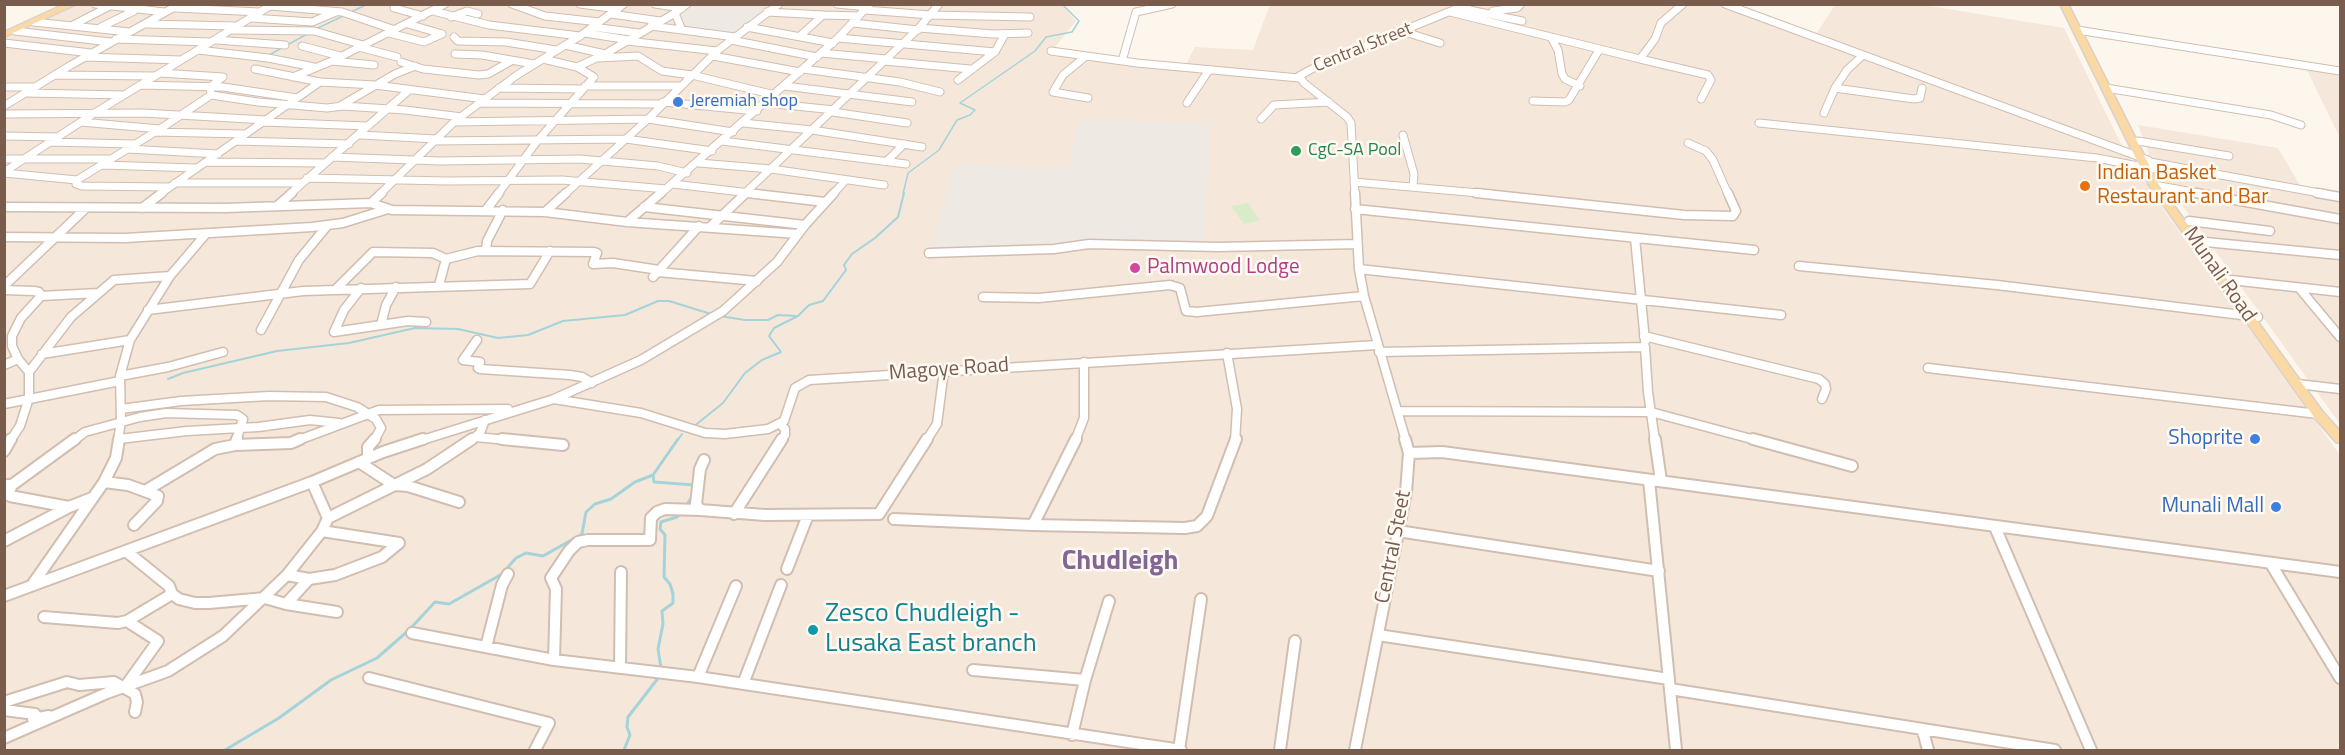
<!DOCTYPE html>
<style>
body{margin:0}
#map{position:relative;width:2345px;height:755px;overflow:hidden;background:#fdf6ec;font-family:"Titillium Web",sans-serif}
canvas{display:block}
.frame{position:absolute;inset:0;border:6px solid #7a5c4d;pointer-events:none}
</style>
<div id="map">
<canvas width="2345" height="755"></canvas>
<div class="frame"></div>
</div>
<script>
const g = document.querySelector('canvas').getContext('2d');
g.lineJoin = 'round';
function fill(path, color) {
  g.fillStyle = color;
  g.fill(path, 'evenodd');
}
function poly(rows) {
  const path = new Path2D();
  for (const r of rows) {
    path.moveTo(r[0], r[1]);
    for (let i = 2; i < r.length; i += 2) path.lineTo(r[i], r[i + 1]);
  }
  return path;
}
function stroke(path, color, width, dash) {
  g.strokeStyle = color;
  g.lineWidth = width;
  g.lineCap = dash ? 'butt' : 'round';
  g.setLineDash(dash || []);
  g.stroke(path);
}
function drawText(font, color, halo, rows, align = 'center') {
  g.font = font + ' "Titillium Web",sans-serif';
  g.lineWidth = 5;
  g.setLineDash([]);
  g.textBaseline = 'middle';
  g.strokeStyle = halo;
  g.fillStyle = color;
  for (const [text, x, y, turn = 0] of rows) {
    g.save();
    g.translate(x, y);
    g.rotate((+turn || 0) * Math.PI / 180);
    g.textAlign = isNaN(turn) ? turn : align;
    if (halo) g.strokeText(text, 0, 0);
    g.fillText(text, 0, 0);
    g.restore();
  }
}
const residential = poly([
 [75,4,1062,4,1076,21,1051,52,1185,67,1195,47,1253,50,1270,4,1731,5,1815,36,1835,5,1918,4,2064,28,2120,142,2163,209,2340,455,2340,750,5,750,4,36],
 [2306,68,2340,74,2340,138],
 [2138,125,2278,148,2302,189,2340,196,2340,424,2153,165]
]);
const industrial = poly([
 [693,5,776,5,734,35,685,29,678,14],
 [1077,121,1210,123,1210,182,1206,182,1204,245,1054,243,1053,247,929,251,955,163,1069,168]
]);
const green = poly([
 [1248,203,1260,220,1244,224,1231,206]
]);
const streamFar2 = poly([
 [351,12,368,4],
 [316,29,343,16],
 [269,55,309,33],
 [903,194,908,173,939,150,957,120,970,115,975,110,960,103,1035,51,1046,37,1072,32,1079,21,1062,4]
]);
const streamFar1 = poly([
 [720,316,745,320,768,320,778,315,796,316],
 [168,379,183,373,277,351,349,343,415,328,458,329,498,338,528,335,563,321,625,315,658,301,669,301,711,314],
 [693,427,723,403,745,373,762,360,781,352,769,336,774,328,798,316,809,305,823,301,846,270,844,265,852,254,875,238,898,217,904,193],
 [677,441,682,434]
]);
const stream = poly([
 [653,475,654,482,694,485],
 [686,506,693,495],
 [661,668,658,649,663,624,662,611,673,603,673,594,670,584,664,577,665,535,660,529,661,522,677,517,681,513],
 [225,750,279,718,331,680,377,658,409,630,435,602,449,604,502,574,516,558,526,553,543,556,582,534,586,512,595,504,611,499,635,482,653,475,678,439],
 [624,750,630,735,627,727,628,717,659,677]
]);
const minorFar2 = poly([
 [95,4,164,12],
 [512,4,545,16,599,22],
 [580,4,618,9],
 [655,4,682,8],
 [687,4,675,13,682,30,735,37],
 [837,4,868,7],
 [1725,4,2148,160],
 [270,6,342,12,395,30],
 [175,8,260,12],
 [394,8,423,16],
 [1460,8,1522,21],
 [865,10,931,15,1030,17],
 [433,11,489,25,580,36],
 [1493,11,1517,8,1521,4],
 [767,12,823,15],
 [1450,12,1640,59,1655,39,1661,23,1683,4],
 [611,14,660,21],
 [451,17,467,11,478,14],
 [251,18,312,22,336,12],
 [34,22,129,32],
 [853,23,918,30],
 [147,24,237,26],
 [408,24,442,34],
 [73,25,108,7],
 [651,26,682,30],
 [101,27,134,11],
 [593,27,639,33],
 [747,27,833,43],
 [919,28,993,34,1028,33],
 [233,30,314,31,363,45],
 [2077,30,2340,71],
 [15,31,110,42],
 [1405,32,1440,43],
 [389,33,424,42,442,34],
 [585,33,629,40],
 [800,36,823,15,859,16],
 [454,37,458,41,506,42,556,50],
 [838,38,995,52],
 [116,39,210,42],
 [1552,39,1558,50,1562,74,1565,79,1580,86],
 [216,40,285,45],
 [731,40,817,57],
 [627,41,717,51],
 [4,43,91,53],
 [565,45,605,54],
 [302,46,340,56],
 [359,47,397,57],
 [198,50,268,58,314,67],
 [1051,51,1137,63,1299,78],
 [821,53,886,59],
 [455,54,482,55,534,64],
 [713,56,800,72],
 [1086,56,1063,75,1053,92,1088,98],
 [1862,56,1847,70,1835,88,1914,99,1920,98,1922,88],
 [85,57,181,60],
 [598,58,638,56,662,71,692,75,775,95],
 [1640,59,1708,75,1711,80,1701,99],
 [332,61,374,65],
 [884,61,970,69],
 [1122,61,1136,12,1172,4],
 [401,62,423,69,479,75,488,74,511,61],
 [577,67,605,54,675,13],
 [255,69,320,82,375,85,485,99],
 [803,69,900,82,940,92],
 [160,73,223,77,210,87,211,95,258,102,327,108,343,106,405,110,462,117],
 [55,75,154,76],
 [293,77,332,61,445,4],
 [958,80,995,52,1005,34],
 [140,85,223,87,297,98],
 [585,86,681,86],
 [785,86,912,102],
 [4,87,35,87],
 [499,88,582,89],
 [2106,88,2271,115,2301,125],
 [27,93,124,95],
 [1533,101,1565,102,1569,100,1599,50],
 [663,102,757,111],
 [479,103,661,104],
 [765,103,835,110],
 [1187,103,1209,70],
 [4,106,71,65,180,4],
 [340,106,395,74,415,66],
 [833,112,907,123],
 [1824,113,1835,88],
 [4,114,143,113,266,120],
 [1261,119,1274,105,1329,102],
 [263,122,368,126],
 [454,122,648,119,733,132],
 [743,123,812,130,922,147],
 [1759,123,2097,158,2153,169],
 [160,129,211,95],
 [155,132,245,134],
 [360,135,437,139],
 [1403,135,1414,174,1413,186],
 [4,136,57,137],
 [236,141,349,144],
 [435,141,626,139,712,151],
 [722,141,906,164],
 [2138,141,2229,156],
 [50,142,134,144],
 [1688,143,1706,151,1713,160,1728,194],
 [128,149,218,154],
 [332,157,440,161,580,159,658,166,687,173],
 [4,159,111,159],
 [887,161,904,144],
 [206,162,325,163],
 [2150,162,2325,194],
 [699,163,771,169,884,185],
 [102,165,195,168],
 [4,172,93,114,273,4],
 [4,173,77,180,160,129,81,122],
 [307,178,447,181,562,180,666,189],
 [77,180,76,184,82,186,168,187],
 [1354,182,1490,194],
 [175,183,301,183],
 [673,184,759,194],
 [2154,185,2204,194],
 [160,194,320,82],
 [290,194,408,91],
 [380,194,454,122,517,75,580,36,624,4],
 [498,194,538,140,594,77,577,67,543,59],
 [565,194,648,119,717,51,779,4],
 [660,194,838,38,870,4],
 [744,194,919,28,939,4],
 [833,194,845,181],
 [1355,194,1351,123,1347,117,1304,83,1299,76,1321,64,1468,4]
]);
const minorFar1 = poly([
 [747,193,825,202],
 [1355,193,1359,269,1364,296,1406,441],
 [1476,193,1684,215,1733,216,1736,211,1728,193],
 [2196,193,2340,219],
 [2317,193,2340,197],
 [371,203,382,193],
 [277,206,292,193],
 [4,207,225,208,371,203,392,210,545,212,627,222,798,234],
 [644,207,805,225],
 [142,208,162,193],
 [1355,209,1754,250],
 [486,210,499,193],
 [545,212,566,193],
 [2189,221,2270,231],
 [627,222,661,193],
 [710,227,746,193],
 [4,237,125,238,312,227,343,223,388,209],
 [1635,238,1645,341],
 [2195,241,2340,255],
 [486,251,487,241,503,210],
 [929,253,1054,249,1089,244,1218,247,1357,244],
 [1799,266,1997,285,2258,317],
 [1359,269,1781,315],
 [658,272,757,281],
 [653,277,699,226],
 [2222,279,2340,292],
 [439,285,446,259,478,251,594,252,597,253,593,264,613,263,659,270],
 [4,286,86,208],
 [361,288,344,310,334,332,408,321,426,322],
 [336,289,373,252,433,253,446,259],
 [2300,289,2340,337],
 [4,290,34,291,39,292,41,296,98,293],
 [983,297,1039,298,1170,285,1180,288,1186,311,1197,312,1364,296],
 [148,310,303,291,530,284,550,251],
 [381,325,386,305,396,287],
 [261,330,299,260,327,226],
 [1644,336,1819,379,1825,384,1826,389,1822,399],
 [477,340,463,360,480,362,478,368,480,369,570,375,582,377,592,383],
 [1379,352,1645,347,1648,392,1655,441],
 [1227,353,1237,409,1235,441],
 [42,354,130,340],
 [4,365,18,359],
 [1928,368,2318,414],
 [29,372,18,359,12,346,12,336,21,318,41,296],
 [120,376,168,367,223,352],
 [2298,384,2340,389],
 [554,399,641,413,705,433,725,434,768,429,784,421,795,388,809,380,1377,345],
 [4,404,120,381],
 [121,409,181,401,269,396,326,397,357,407,376,419,381,428,374,441],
 [1398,411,1651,412,1759,441],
 [780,424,785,429,785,435,781,441],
 [475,437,519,441],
 [119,439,187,431,258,427,310,420,339,423],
 [10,441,20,426,29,398,29,372,71,317,114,280,170,276],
 [73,441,85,432,140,417,166,413,237,415,243,419,236,441],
 [118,441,121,421,120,376,130,340,170,276,205,235],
 [296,441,379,410,508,409],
 [419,441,554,399,641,360,723,311,777,262,805,225,834,193],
 [470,441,480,433,485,420],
 [926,441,937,424,944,370],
 [1075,441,1084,418,1084,362]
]);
const minor = poly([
 [502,439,563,445],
 [1655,439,1661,481],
 [1753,439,1852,466],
 [235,445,237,439],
 [4,451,11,439],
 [1409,453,1442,452,2340,572],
 [368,458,368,447,375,439],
 [704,460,700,469,696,504,700,510,765,515,879,514,927,439],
 [359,462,394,485,408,486,459,502],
 [1649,480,1676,750],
 [104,482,128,485,158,496,157,501,134,525],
 [4,485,12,485,9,491,10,496,69,507],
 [12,485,75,439],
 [145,491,215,449,235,445,291,443,300,439],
 [734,514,782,439],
 [328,518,427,469,472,439],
 [894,519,1033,525,1185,528,1197,526,1207,516,1236,439],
 [1033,525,1076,439],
 [1995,527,2091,750],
 [1398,531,1659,571],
 [4,541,69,507,92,498],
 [126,551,169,586,172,594,179,599,195,603,209,603,265,598,286,604,337,612],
 [2271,564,2340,678],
 [787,569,808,515],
 [287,575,309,579,335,575,382,557,399,543,322,531],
 [32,585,104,482,116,458,119,439],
 [4,596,312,482,383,452,423,439],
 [286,604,309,579],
 [44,617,118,623,127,621,172,594],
 [412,633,554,660,698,677,1181,750],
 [1378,635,1669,679],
 [486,647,502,585,508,574],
 [554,660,556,589,551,578,569,551,578,542,588,540,650,540,651,518,657,512,665,509,700,510],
 [620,668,621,572],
 [973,670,1085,680],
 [698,677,736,586],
 [369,678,549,723,535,750],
 [743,684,781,585],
 [125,687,158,641,127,621],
 [1670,689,2055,750],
 [4,702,67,682,79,685,114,682,135,694,137,702,135,712],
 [4,710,35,714,33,719,49,716],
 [1923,731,1928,750],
 [1072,735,1085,680,1109,601],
 [4,738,107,693,168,671,223,636,287,575,322,531,328,518,312,482],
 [1179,750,1201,599],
 [1280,750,1295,641],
 [1355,750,1406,492,1409,453,1405,439]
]);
const major = poly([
 [65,4,77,4,4,37,4,32,65,4],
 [2060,4,2068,4,2159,185,2322,411,2340,431,2340,443,2336,442,2314,417,2149,185,2060,4]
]);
const markers = [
 [678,102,6,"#3f7fe0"],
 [1296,151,6,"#2e9e5b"],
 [2085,186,6,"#e8710a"],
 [1135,268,6,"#d1479c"],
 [2255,439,6,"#3f7fe0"],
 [2276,507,6,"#3f7fe0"],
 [813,630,6,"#0f9aa8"]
];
const farStreetnames = [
 ["Central Street",1363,48,-22]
];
const farShopnames = [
 ["Jeremiah shop",690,102]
];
const farLeisurenames = [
 ["CgC-SA Pool",1308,151]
];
const foodNames = [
 ["Indian Basket",2097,174],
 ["Restaurant and Bar",2097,198]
];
const hotelNames = [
 ["Palmwood Lodge",1147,268]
];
const streetNames = [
 ["Munali Road",2219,275,55],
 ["Magoye Road",949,370,-4],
 ["Central Steet",1394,547,-79]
];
const shopNames = [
 ["Shoprite",2243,439],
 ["Munali Mall",2264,507]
];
const nearCulturenames = [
 ["Zesco Chudleigh -",825,615],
 ["Lusaka East branch",825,645]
];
const districtNames = [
 ["Chudleigh",1120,562]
];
fill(residential, '#f5e8da');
fill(industrial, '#efe9e4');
fill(green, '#d8ecc9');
stroke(streamFar2, '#a5d3da', 1.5);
stroke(streamFar1, '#a5d3da', 2);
stroke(stream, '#a5d3da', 3);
stroke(minorFar2, '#d1beb0', 9);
stroke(minorFar1, '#d1beb0', 11);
stroke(minor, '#d1beb0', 14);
stroke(major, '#dad1cd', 3);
stroke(minorFar2, '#fff', 7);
stroke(minorFar1, '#fff', 8);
stroke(minor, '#fff', 10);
fill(major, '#fbd9a5');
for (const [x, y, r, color] of markers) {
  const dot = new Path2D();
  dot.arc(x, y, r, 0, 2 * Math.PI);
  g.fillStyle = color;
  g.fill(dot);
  stroke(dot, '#fffaf3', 2);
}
drawText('18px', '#7a5c4d', '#fffaf3', farStreetnames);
drawText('18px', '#366cbe', '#fffaf3', farShopnames, 'left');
drawText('18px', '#27864d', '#fffaf3', farLeisurenames, 'left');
drawText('21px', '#c56008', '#fffaf3', foodNames, 'left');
drawText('21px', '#b23c85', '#fffaf3', hotelNames, 'left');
drawText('21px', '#7a5c4d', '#fffaf3', streetNames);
drawText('21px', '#366cbe', '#fffaf3', shopNames, 'right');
drawText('26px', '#0d838f', '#fffaf3', nearCulturenames, 'left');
drawText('bold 27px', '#846695', '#fffaf3', districtNames);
</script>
